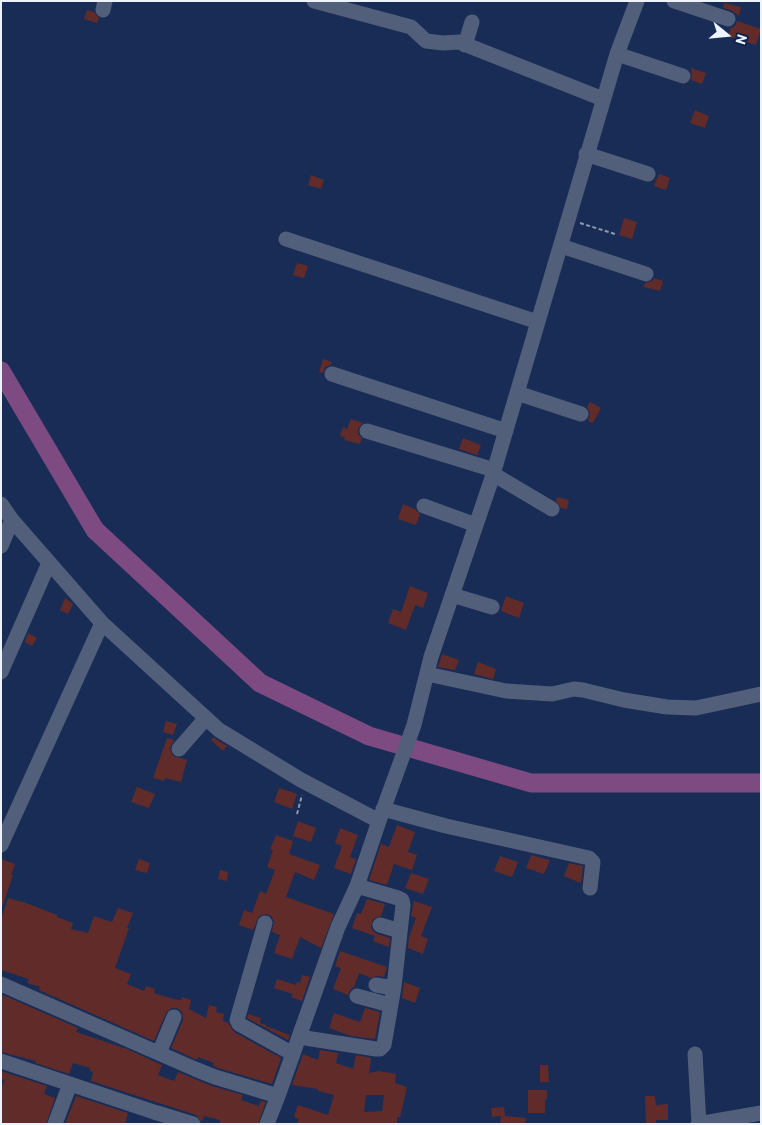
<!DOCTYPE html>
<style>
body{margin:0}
#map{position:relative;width:762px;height:1125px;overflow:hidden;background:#192c55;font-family:Barlow,sans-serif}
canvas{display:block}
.frame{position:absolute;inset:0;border:2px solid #eef4ff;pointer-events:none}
.north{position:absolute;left:702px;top:10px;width:50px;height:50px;-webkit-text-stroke:4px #0f214a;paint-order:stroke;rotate:107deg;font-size:14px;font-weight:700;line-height:20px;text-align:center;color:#eef4ff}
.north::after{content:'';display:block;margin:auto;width:18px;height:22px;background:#eef4ff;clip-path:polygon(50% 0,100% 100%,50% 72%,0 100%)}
</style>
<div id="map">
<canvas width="762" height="1125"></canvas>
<div class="frame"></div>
<div class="north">N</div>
</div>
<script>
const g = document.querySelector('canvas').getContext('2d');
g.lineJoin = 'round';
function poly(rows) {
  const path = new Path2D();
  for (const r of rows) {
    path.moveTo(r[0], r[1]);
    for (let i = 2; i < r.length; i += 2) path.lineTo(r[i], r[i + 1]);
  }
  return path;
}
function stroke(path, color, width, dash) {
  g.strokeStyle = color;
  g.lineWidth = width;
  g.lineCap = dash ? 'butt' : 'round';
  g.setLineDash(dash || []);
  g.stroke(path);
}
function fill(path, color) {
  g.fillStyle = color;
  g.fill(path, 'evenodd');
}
const river = poly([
 [1,371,95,530,260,683,369,736,531,783,761,783]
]);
const building = poly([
 [724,3,741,7,739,16,731,10,723,8],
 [87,10,94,12,99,18,97,23,84,19],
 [737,21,761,29,756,45,728,36,731,28,735,26],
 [691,68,706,73,702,84,691,80,692,75],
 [695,110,709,116,705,128,690,123],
 [659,174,670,178,666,190,654,186],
 [311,175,324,180,321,189,308,185],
 [624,218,637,222,632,239,619,235],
 [297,263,308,266,304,278,293,275],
 [654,278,663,281,660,291,644,287,645,283,652,281],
 [323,359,332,362,331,365,325,367,323,373,319,372],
 [590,402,601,408,593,423,588,421,590,413,587,407],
 [351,419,363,423,358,429,358,434,362,438,360,444,344,440,345,437,340,436,343,427,347,429],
 [463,438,481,445,477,455,459,449],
 [557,497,569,500,567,509,561,508,556,501],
 [403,504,415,509,420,514,416,525,398,519],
 [410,586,428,593,423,608,415,605,406,630,388,623,393,609,401,612],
 [506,596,524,603,519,618,501,611],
 [65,598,73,604,68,614,60,610],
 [28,633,37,638,32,646,25,642],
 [442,654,459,660,455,670,438,667],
 [478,662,496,669,493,679,474,674],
 [166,721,177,724,173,735,163,732],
 [213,737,214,738,227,746,223,751,211,740],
 [167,738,174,740,170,748,173,756,187,760,181,782,165,778,164,781,153,778],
 [137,787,155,794,149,808,131,802],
 [279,788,297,794,292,809,274,802],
 [298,821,316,828,311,842,293,836],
 [397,825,415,832,408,852,417,855,412,870,394,864,387,885,369,880,381,844,389,847],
 [340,828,358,835,350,857,356,859,351,874,334,868,342,846,335,843],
 [276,835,293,841,289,854,320,865,314,880,295,872,286,897,334,914,321,948,300,937,292,959,274,953,280,935,272,932,274,921,271,916,267,914,259,916,253,930,239,925,244,910,252,913,260,891,266,894,275,870,267,867,273,850,270,849],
 [531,855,550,860,544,874,526,868],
 [500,856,518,862,512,877,494,871],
 [1,859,15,864,11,875,13,875,3,905,1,905],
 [139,859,150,863,147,873,135,870],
 [569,863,583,866,581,883,564,876],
 [220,870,228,872,227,881,218,879],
 [411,873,429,879,423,894,405,888],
 [8,898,26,903,57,915,57,917,73,923,71,929,88,933,94,916,112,922,118,908,133,913,127,928,129,928,115,968,131,974,127,984,144,991,146,986,155,989,154,993,173,999,181,1000,182,997,191,1000,189,1009,206,1018,209,1005,217,1007,216,1012,224,1014,223,1021,228,1023,234,1032,281,1058,272,1084,218,1068,213,1066,214,1063,198,1057,197,1060,171,1048,183,1020,182,1012,177,1008,172,1008,166,1013,154,1041,39,990,40,987,27,983,29,979,1,970,1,919],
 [367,899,385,904,381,916,373,919,371,927,373,931,377,934,390,938,389,947,373,941,375,936,352,928,357,913,361,914],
 [414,901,432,907,421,936,428,939,423,954,408,948,409,937,416,918,411,916],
 [340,951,387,967,384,977,377,976,371,978,359,973,354,987,350,990,348,995,333,989,341,968,335,966],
 [302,975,310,977,302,1001,291,997,293,994,274,988,277,979,296,985,297,982,300,983],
 [404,982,420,988,415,1003,402,998],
 [3,995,78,1028,76,1032,127,1049,162,1065,158,1075,174,1081,178,1072,212,1086,243,1095,241,1100,259,1106,261,1101,266,1102,258,1124,220,1124,220,1120,204,1116,202,1122,196,1115,91,1081,93,1072,90,1071,90,1068,73,1063,69,1074,35,1063,36,1061,1,1052,1,1000],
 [365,1008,380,1012,375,1039,351,1036,329,1028,334,1013,360,1022],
 [248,1014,261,1018,260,1023,266,1025,266,1026,290,1035,292,1030,288,1040,247,1018],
 [320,1050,338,1053,336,1063,353,1069,356,1055,371,1058,369,1073,379,1071,396,1074,395,1083,407,1087,400,1117,397,1117,397,1124,297,1124,299,1119,294,1117,298,1105,328,1115,334,1095,318,1091,318,1089,292,1085,303,1054,318,1060],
 [366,1095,384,1095,382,1111,364,1112],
 [540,1065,548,1065,549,1082,540,1082],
 [1,1071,47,1086,44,1094,55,1098,46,1124,1,1124,1,1089,5,1079,1,1081],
 [528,1090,547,1090,547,1099,545,1100,545,1113,528,1113],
 [76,1096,128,1113,125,1124,65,1124],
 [645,1096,655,1096,656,1105,668,1104,668,1120,656,1120,656,1124,646,1124],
 [504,1107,505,1116,526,1118,525,1124,500,1124,501,1116,492,1117,491,1108]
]);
const path = poly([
 [580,223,615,234],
 [297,814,302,795]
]);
const minor = poly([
 [314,1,411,27,426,41,443,43,459,42,603,99],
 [674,1,728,19],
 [103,10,105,1],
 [465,45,472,22],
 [617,54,683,76],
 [586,154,648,174],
 [286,239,538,322],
 [561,246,646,274],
 [332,374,506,431],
 [517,393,581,414],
 [367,431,494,470],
 [493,474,552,509],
 [1,504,12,520,102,623,219,730,301,780,379,821],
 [424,506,476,525],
 [1,546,12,520],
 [452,595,492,607],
 [1,672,49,563],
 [427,674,506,691,552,694,574,689,583,690,624,700,667,707,696,708,761,694],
 [179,749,206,718],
 [383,809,446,826,589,858,593,862,590,888],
 [1,845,102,623],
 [265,923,237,1020,239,1024,293,1054],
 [380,925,400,931],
 [1,984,195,1069,215,1077,278,1096],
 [376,985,393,988],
 [357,996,390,1005],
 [299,1037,376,1049,380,1049,384,1045,394,987,403,905,402,900,398,898,357,886],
 [159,1053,174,1017],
 [695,1054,699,1124],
 [1,1061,154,1112,193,1124],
 [55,1124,70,1084],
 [267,1124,278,1096,338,927,357,886,379,821,414,725,431,657,491,481,617,54,637,1],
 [698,1124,761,1113]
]);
stroke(river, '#7d4a81', 19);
fill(building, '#612b29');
stroke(path, '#8d99b2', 2, [4, 2.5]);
stroke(minor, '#515f7a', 15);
</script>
